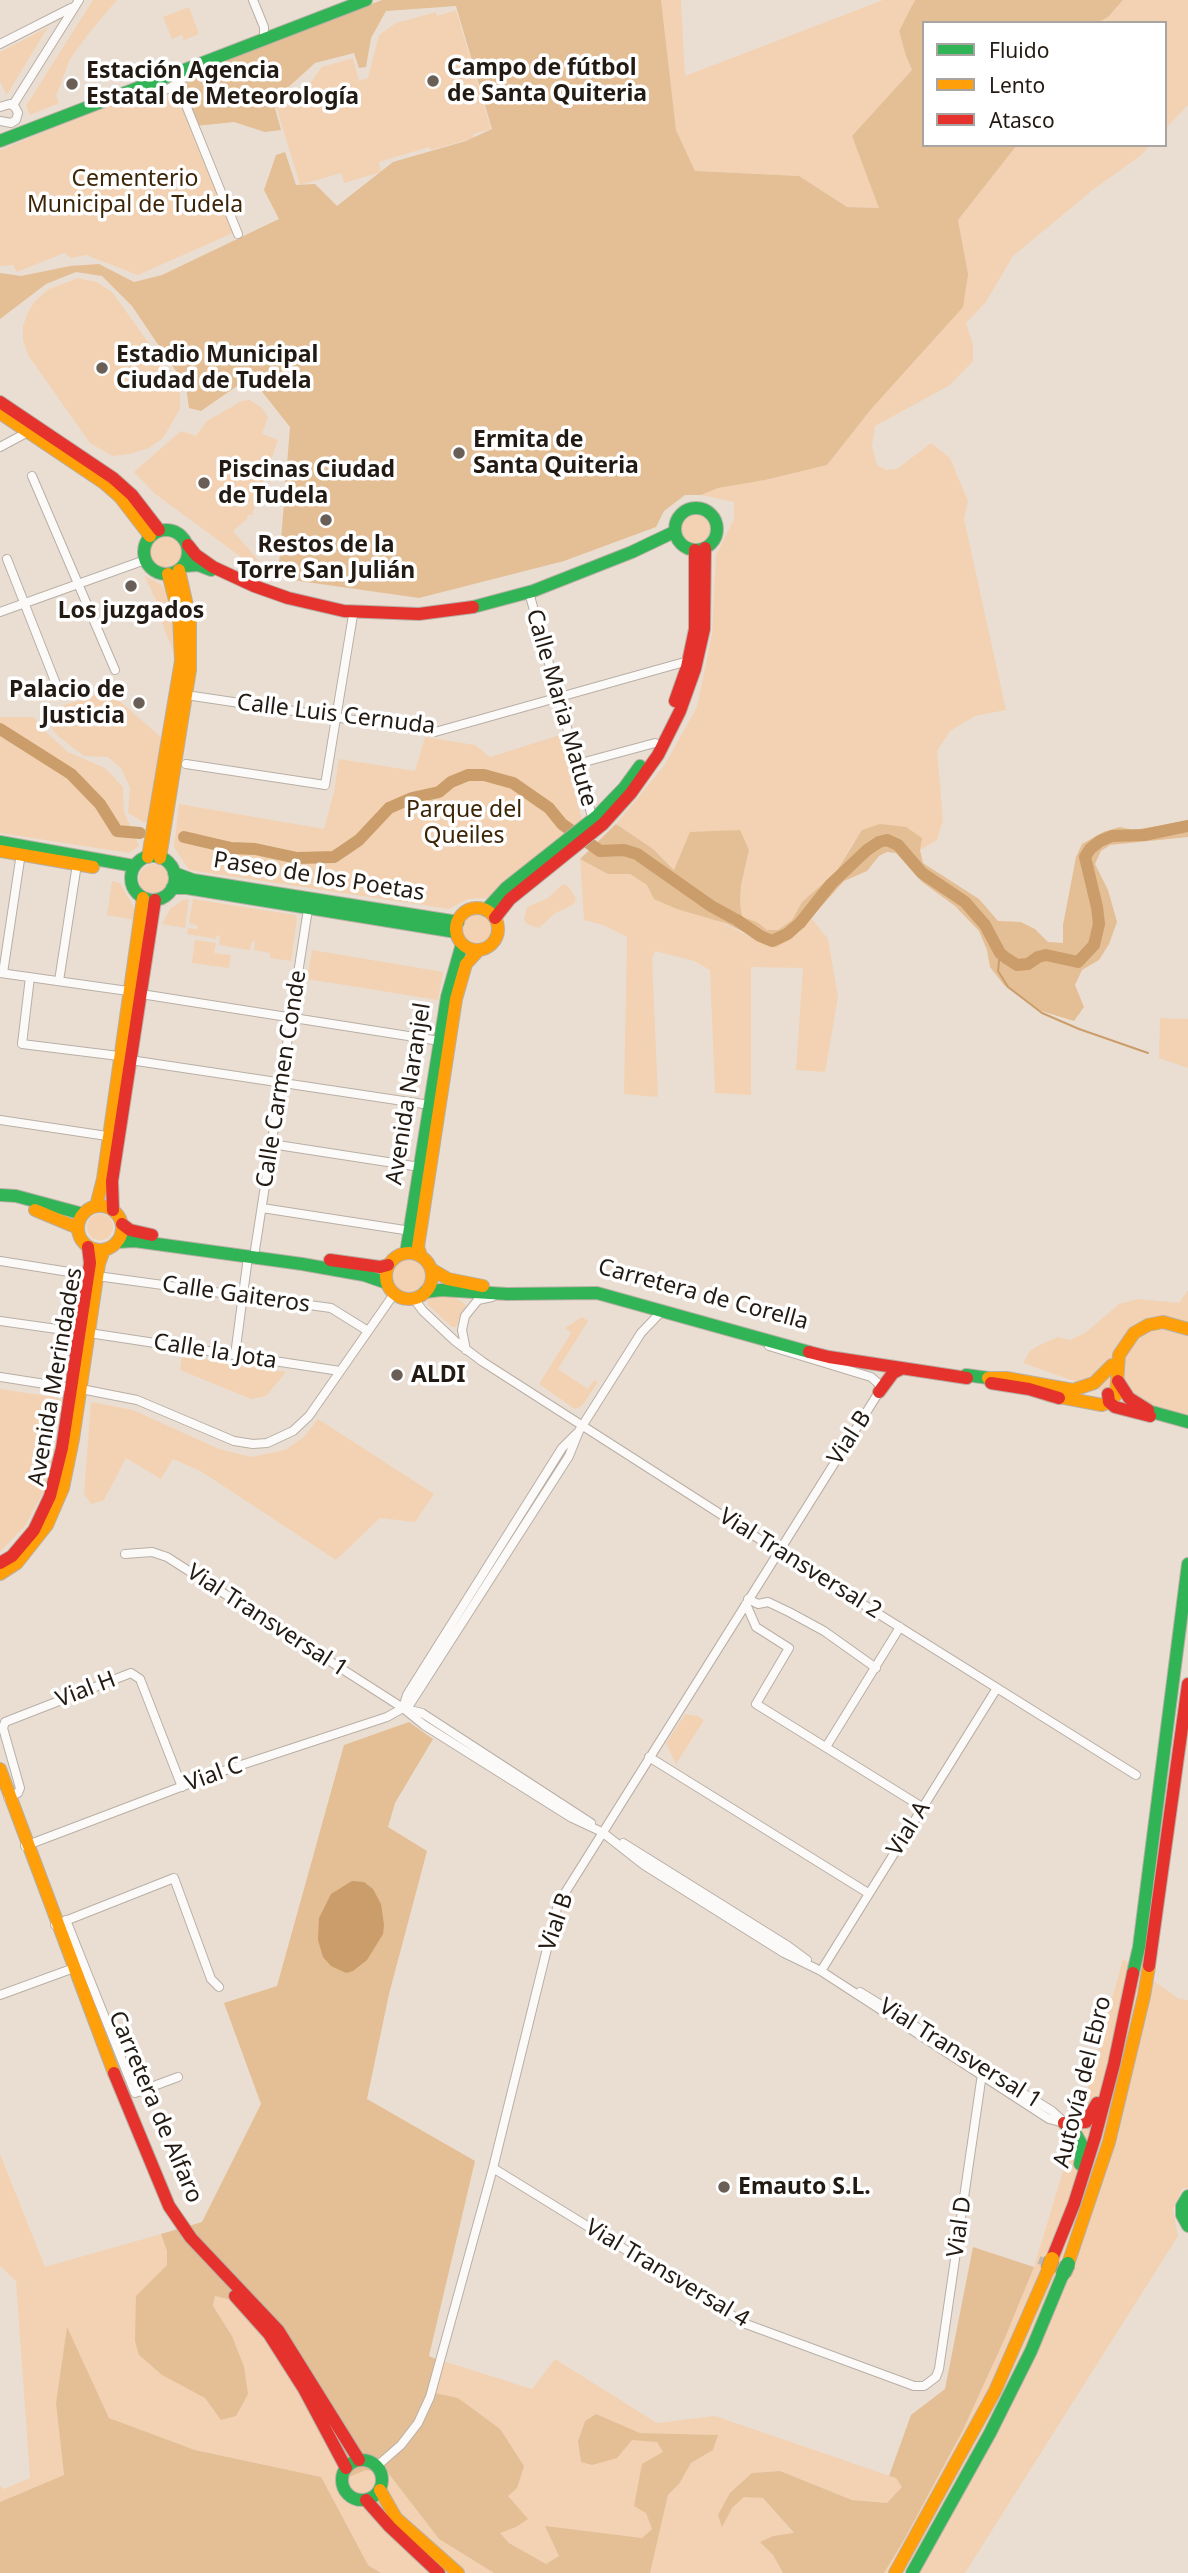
<!DOCTYPE html>
<meta charset="utf-8">
<style>
body{margin:0}
#map{position:relative;width:1188px;height:2573px;overflow:hidden;background:#eaded2;font-family:"Noto Sans",sans-serif}
canvas{display:block}
.legend{position:absolute;left:922px;top:21px;width:245px;height:126px;box-sizing:border-box;background:#fff;border:2px solid #a7a4a1;margin:0;padding:9px 12px;list-style:none;font-size:21px;color:#231b13}
.legend li{display:flex;align-items:center;gap:14px;height:35px}
.legend b{width:35px;border:2px solid #a7a4a1}
</style>
<div id="map">
<canvas width="1188" height="2573"></canvas>
<ul class="legend">
<li><b style="height:9px;background:#30b455"></b>Fluido</li>
<li><b style="height:9px;background:#ff9f0a"></b>Lento</li>
<li><b style="height:9px;background:#e5322d"></b>Atasco</li>
</ul>
</div>
<script>
const g = document.querySelector('canvas').getContext('2d');
g.lineJoin = 'round';
function fill(path, color) {
  g.fillStyle = color;
  g.fill(path, 'evenodd');
}
function poly(rows) {
  const path = new Path2D();
  for (const r of rows) {
    if (r.length === 3) {
      path.moveTo(r[0] + r[2], r[1]);
      path.arc(r[0], r[1], r[2], 0, 2 * Math.PI);
      continue;
    }
    path.moveTo(r[0], r[1]);
    for (let i = 2; i < r.length; i += 2) path.lineTo(r[i], r[i + 1]);
  }
  return path;
}
function stroke(path, color, width, dash) {
  g.strokeStyle = color;
  g.lineWidth = width;
  g.lineCap = dash ? 'butt' : 'round';
  g.setLineDash(dash || []);
  g.stroke(path);
}
function drawText(font, color, halo, rows, align = 'center') {
  g.font = font + ' "Noto Sans",sans-serif';
  g.lineWidth = 7;
  g.setLineDash([]);
  g.textBaseline = 'middle';
  g.strokeStyle = halo;
  g.fillStyle = color;
  for (const [text, x, y, turn = 0] of rows) {
    g.save();
    g.translate(x, y);
    g.rotate((+turn || 0) * Math.PI / 180);
    g.textAlign = isNaN(turn) ? turn : align;
    if (halo) g.strokeText(text, 0, 0);
    g.fillText(text, 0, 0);
    g.restore();
  }
}
const green = poly([
 [93,0,117,0,89,33,70,59,56,96,59,103,30,115,26,106],
 [661,0,681,0,685,76,883,0,915,0,899,31,906,56,912,70,852,136,880,208,847,207,799,176,695,171,676,130],
 [1123,0,1188,0,1188,105,1165,129,1165,23,1097,23,1108,17],
 [189,7,199,34,184,40,182,35,172,39,163,17],
 [456,10,491,129,473,134,474,138,431,150,429,147,379,162,381,172,344,183,341,173,300,185,276,106,305,98,305,90,322,67,353,58,359,81,368,78,379,35,396,23,436,12,437,16],
 [48,27,8,93,6,94,0,81,0,52],
 [171,92,176,92,235,232,138,275,86,255,71,258,64,253,17,272,13,265,0,266,0,150,102,108],
 [1017,145,1150,145,1140,156,1094,189,1013,256,986,302,966,323,973,345,973,361,950,385,875,426,872,446,877,465,886,470,897,469,931,443,950,458,968,501,964,519,1006,710,975,716,950,731,937,751,943,820,937,840,920,850,854,841,836,872,802,902,792,920,778,930,767,930,757,922,742,918,740,903,741,885,749,850,675,870,653,849,616,824,664,766,697,707,712,634,716,555,734,519,734,502,701,495,718,488,765,480,827,465,872,408,968,274,958,220],
 [78,278,96,282,112,292,176,381,180,395,180,409,163,438,149,448,129,454,113,456,90,443,28,355,23,340,23,326,27,314,35,301,49,289],
 [250,400,262,408,268,417,262,434,278,440,252,515,248,515,247,519,233,531,266,569,265,572,256,568,154,493,134,472,181,431,196,436,207,421,242,401],
 [696,528,16],
 [166,553,16],
 [144,575,160,584,167,592,171,603,175,651,173,651,158,613,161,611],
 [108,691,162,738,150,819,145,823,128,813,130,788,121,768,108,757,84,756,58,736,40,713],
 [0,717,34,717,47,733,68,752,105,768,123,787,124,812,139,846,129,853,0,833],
 [560,735,582,820,513,874,487,898,468,899,449,909,189,870,174,847,179,804,324,829,334,792,339,759,415,771,425,737,475,745,490,757],
 [580,859,608,874,630,874,647,885,765,944,793,938,812,919,828,939,838,997,825,1072,796,1070,803,968,751,967,751,1095,715,1093,710,970,694,961,655,951,652,959,658,1097,624,1094,627,937,603,925,584,920],
 [154,879,15],
 [112,881,120,883,136,911,135,920,107,915],
 [563,884,568,886,576,898,574,904,554,914,539,928,527,924,524,920,527,907,548,898],
 [189,899,185,928,162,924,170,909,183,900],
 [193,899,296,915,297,919,291,961,270,958,270,953,254,950,255,941,252,941,250,950,219,945,220,936,217,935,216,939,187,934,188,928,197,929,198,926,189,923],
 [478,930,16],
 [195,940,216,943,214,953,231,955,229,968,192,963],
 [312,950,443,972,438,1000,307,979],
 [1160,1018,1188,1019,1188,1068,1159,1058],
 [100,1227,13],
 [409,1276,17],
 [1188,1290,1188,1421,1023,1363,1030,1351,1038,1346,1058,1337,1070,1340,1085,1333,1119,1304,1138,1299,1179,1303],
 [433,1295,455,1297,466,1305,456,1327,452,1327,428,1305,427,1300],
 [582,1317,588,1321,558,1369,588,1389,594,1380,598,1382,582,1406,575,1409,539,1384,571,1333,565,1328],
 [182,1356,225,1362,286,1372,266,1396,251,1399,180,1370],
 [0,1389,54,1397,61,1400,45,1489,25,1526,0,1552],
 [91,1402,133,1410,219,1449,251,1457,285,1450,304,1437,318,1419,434,1494,415,1522,380,1518,336,1560,202,1472,173,1459,161,1479,126,1458,104,1500,91,1504,84,1494],
 [685,1714,698,1716,704,1720,676,1764,666,1743],
 [1123,1959,1179,1999,1188,2000,1188,2188,1182,2189,1173,2209,1178,2236,965,2573,884,2573,904,2540,963,2430,1005,2338,1034,2267,1087,2091],
 [0,2154,45,2267,161,2234,167,2251,167,2265,136,2297,136,2317,139,2355,162,2375,206,2398,214,2411,232,2336,213,2306,215,2296,232,2300,269,2340,337,2454,342,2480,347,2478,354,2467,389,2474,439,2539,494,2573,381,2573,368,2565,320,2477,195,2450,109,2418,67,2328,56,2403,64,2475,0,2502,0,2486,4,2489,30,2478,16,2281,0,2266],
 [437,2359,532,2389,555,2359,657,2423,715,2416,896,2478,903,2487,887,2503,852,2500,780,2471,752,2473,721,2526,732,2508,744,2496,763,2498,794,2534,773,2536,760,2542,773,2555,783,2573,650,2573,668,2495,679,2484,691,2463,713,2450,717,2435,640,2433,596,2414,585,2421,578,2440,581,2462,631,2439,657,2442,664,2453,646,2513,652,2529,642,2538,546,2527,559,2556,546,2564,509,2543,499,2532,516,2527,508,2496,458,2398,435,2393]
]);
const forest = poly([
 [382,0,661,0,676,130,695,171,799,176,847,207,879,208,852,136,912,70,906,56,899,31,915,0,1123,0,1108,17,1097,23,924,23,924,145,1017,145,958,220,968,274,963,307,872,408,827,465,765,480,718,488,701,495,685,495,664,511,656,527,564,561,419,598,278,578,290,427,260,389,237,386,201,411,189,408,186,386,132,306,102,276,76,272,46,284,0,319,0,273,21,276,70,266,99,264,134,282,162,275,279,219,264,190,276,155,285,152,296,185,315,184,337,206,393,162,466,141,492,129,456,6,386,11,371,38,366,67,359,68,354,53,315,63,273,101,281,130,265,132,234,122,195,126,183,88,193,73],
 [1188,821,1188,837,1110,845,1101,851,1095,864,1108,890,1117,922,1109,944,1099,960,1082,970,1075,985,1084,1007,1074,1021,1038,1010,1004,985,990,967,987,950,979,931,955,906,922,882,896,853,887,852,879,856,867,871,844,881,793,938,776,947,725,923,677,909,654,899,647,885,630,874,608,874,580,859,616,824,653,849,674,870,690,832,740,830,749,850,741,885,740,903,742,917,757,922,767,930,778,930,792,920,802,902,836,872,862,830,880,824,906,827,922,838,920,850,923,863,979,899,998,921,1021,922,1035,929,1048,942,1063,943,1063,925,1076,857,1082,844,1103,832,1120,827,1133,830],
 [409,1722,433,1739,395,1803,388,1827,427,1851,389,1994,367,2099,475,2161,429,2356,441,2361,434,2395,435,2393,458,2398,500,2429,524,2466,517,2488,508,2496,528,2519,516,2527,500,2533,509,2543,546,2564,559,2556,545,2526,642,2538,652,2529,646,2513,634,2506,642,2464,663,2452,657,2442,632,2440,617,2458,592,2465,581,2462,578,2441,585,2421,596,2414,640,2433,718,2435,713,2450,691,2463,679,2484,668,2495,650,2573,494,2573,439,2539,389,2474,366,2470,341,2480,337,2454,269,2340,232,2300,215,2296,213,2306,232,2336,244,2367,248,2394,236,2416,221,2420,205,2398,162,2375,139,2355,135,2341,136,2296,167,2265,167,2251,161,2234,202,2222,261,2104,224,2003,277,1986,344,1745],
 [973,2247,1034,2267,1005,2338,963,2430,904,2540,884,2573,783,2573,773,2555,760,2542,773,2536,794,2533,763,2498,744,2497,732,2508,722,2527,718,2515,730,2493,752,2473,780,2471,852,2500,887,2503,902,2487,896,2478,889,2476,911,2415,945,2389],
 [67,2327,109,2418,195,2450,321,2477,368,2565,381,2573,0,2573,0,2502,64,2475,56,2403]
]);
const water = poly([
 [352,1881,364,1882,373,1889,381,1904,384,1925,383,1934,367,1960,353,1971,346,1973,331,1966,323,1957,318,1940,319,1918,331,1894]
]);
const stream = poly([
 [1000,953,998,971,1008,987,1042,1013,1079,1029,1148,1053]
]);
const river = poly([
 [0,729,71,774,100,804,117,831,140,833],
 [184,837,231,848,255,849,297,858,334,857,359,840,389,808,412,798,439,792,451,782,468,775,484,775,513,783,549,808,562,824,600,851,624,850,637,854,711,906,733,918],
 [737,920,760,936,772,941,787,934,800,923,831,884,867,850,879,842,887,840,898,845,922,873,965,902,985,925,1000,953,1006,958,1017,965,1028,964,1038,957,1046,955,1078,962,1094,945,1099,924,1097,907,1085,857,1090,849,1100,841,1112,836,1144,835,1188,826]
]);
const streetTunnel = poly([
 [1039,2260,1073,2273]
]);
const street = poly([
 [253,0,264,27,264,34],
 [0,44,71,8],
 [177,83,238,234],
 [130,95,168,89,179,82,194,69],
 [13,105,79,0],
 [0,107,10,104,15,107,18,113,16,120,11,123,0,121],
 [0,447,28,432],
 [32,476,115,670],
 [7,559,58,689],
 [530,596,593,820],
 [0,612,145,560],
 [186,695,435,732,688,661],
 [186,764,325,785,353,615],
 [577,764,655,743],
 [0,973,128,991],
 [3,973,21,853],
 [30,977,22,1044,119,1056],
 [59,981,77,864],
 [141,994,440,1041],
 [130,1060,430,1105],
 [0,1120,107,1136],
 [271,1144,420,1167],
 [262,1208,411,1231],
 [255,1250,308,909],
 [0,1261,88,1275],
 [97,1276,331,1308,368,1331],
 [414,1299,423,1311,455,1341,483,1362,778,1551,1136,1775],
 [0,1321,78,1332],
 [89,1333,340,1371],
 [466,1350,462,1330,465,1316,478,1300,492,1297],
 [235,1355,248,1257],
 [0,1377,71,1388],
 [81,1389,137,1400,234,1441,253,1444,267,1443,293,1431,309,1416,394,1294],
 [125,1554,152,1552,167,1557,403,1708,424,1725,572,1818,602,1832,644,1865,784,1953,821,1971,1049,2119,1064,2123],
 [748,1599,758,1604,768,1602,789,1612,824,1631,876,1668],
 [746,1604,756,1627,789,1648,756,1704,922,1807],
 [403,1708,407,1695,562,1448,577,1433],
 [406,1709,422,1713,591,1823],
 [826,1747,900,1627],
 [649,1757,868,1893],
 [8,1797,18,1793,20,1788,3,1728,5,1722,131,1673,140,1679,182,1787],
 [623,1843,788,1946,807,1960],
 [25,1846,220,1772,387,1717,410,1704,569,1456,579,1431,641,1333,662,1311],
 [66,1920,135,2093,178,2077],
 [55,1925,174,1878,211,1979,219,1987],
 [821,1971,997,1688],
 [860,1992,1052,2111,1064,2122],
 [0,1995,74,1968],
 [493,2168,746,2324,914,2386,924,2386,936,2377,939,2369,983,2067],
 [377,2466,401,2445,418,2423,430,2397,493,2168,558,1904,879,1392,879,1384,871,1377,769,1346]
]);
const fast = poly([
 [0,141,366,0],
 [696,529,21],
 [166,552,22],
 [184,566,198,565,211,570],
 [473,607,533,591,632,552,674,532],
 [0,842,134,866],
 [153,878,22],
 [174,873,193,880,458,922],
 [172,888,187,888,456,932],
 [486,910,506,888,597,816,624,788,640,766],
 [0,1195,16,1196,83,1214],
 [117,1242,135,1241,302,1264,364,1275,387,1283],
 [406,1253,447,997,462,944],
 [425,1292,441,1290,507,1294,597,1293,809,1352],
 [966,1375,996,1379],
 [1141,1409,1188,1422],
 [1133,1973,1139,1947,1188,1564],
 [1064,2123,1077,2136,1083,2147,1080,2164],
 [1188,2196,1182,2206,1182,2215,1188,2226],
 [362,2480,20],
 [912,2573,990,2433,1031,2351,1063,2274]
]);
const slow = poly([
 [0,413,104,483,120,497,150,536],
 [0,851,93,867],
 [148,857,181,661,179,615,168,574],
 [160,858,190,670,190,619,179,570],
 [477,929,21],
 [100,1228,22],
 [96,1206,103,1179,143,898],
 [35,1210,78,1228],
 [409,1276,23],
 [421,1256,418,1247,456,999,466,964,478,951],
 [431,1269,448,1279,483,1286],
 [988,1378,1006,1378,1073,1390,1094,1383,1112,1365],
 [1049,1395,1102,1405,1107,1403,1116,1395,1119,1355,1134,1333,1148,1325,1163,1322,1188,1329],
 [0,1574,17,1563,47,1525,63,1488,73,1439,99,1264,104,1250],
 [0,1769,114,2073],
 [1068,2264,1109,2142,1144,1996,1149,1966],
 [380,2490,396,2518,458,2573],
 [895,2573,995,2391,1048,2270]
]);
const jam = poly([
 [0,402,113,478,132,495,159,530],
 [188,545,196,555,213,567,254,586,288,598,344,611,419,614,473,607],
 [675,701,687,667,695,629,695,550],
 [495,918,510,899,603,824,631,793,658,755,680,711,695,669,704,629,705,548],
 [113,1210,112,1181,155,900],
 [122,1224,130,1230,152,1235],
 [330,1260,380,1267,388,1265],
 [809,1352,829,1357,967,1378],
 [1118,1381,1129,1398,1148,1410],
 [991,1383,1029,1389,1059,1398],
 [879,1392,893,1373,901,1369],
 [1108,1394,1109,1402,1115,1407,1150,1416],
 [0,1563,12,1556,34,1530,50,1496,62,1448,90,1263,88,1247],
 [1149,1966,1188,1684],
 [114,2073,169,2206,191,2238,278,2330,359,2460],
 [1064,2123,1086,2122,1097,2103],
 [1052,2259,1074,2204,1095,2137,1114,2064,1133,1973],
 [235,2296,269,2334,304,2389,346,2468],
 [366,2500,390,2527,439,2573]
]);
const fastBridge = poly([
 [1063,2274,1068,2264]
]);
const slowBridge = poly([
 [1048,2270,1052,2259]
]);
const markers = [
 [433,81,7,"#695f56"],
 [72,84,7,"#695f56"],
 [102,368,7,"#695f56"],
 [459,453,7,"#695f56"],
 [204,483,7,"#695f56"],
 [326,520,7,"#695f56"],
 [131,586,7,"#695f56"],
 [139,703,7,"#695f56"],
 [397,1375,7,"#695f56"],
 [724,2187,7,"#695f56"]
];
const poiNames = [
 ["Campo de fútbol",447,68],
 ["de Santa Quiteria",447,94],
 ["Estación Agencia",86,71],
 ["Estatal de Meteorología",86,97],
 ["Estadio Municipal",116,355],
 ["Ciudad de Tudela",116,381],
 ["Ermita de",473,440],
 ["Santa Quiteria",473,466],
 ["Piscinas Ciudad",218,470],
 ["de Tudela",218,496],
 ["Restos de la",326,545,"center"],
 ["Torre San Julián",326,571,"center"],
 ["Los juzgados",131,611,"center"],
 ["Palacio de",125,690,"right"],
 ["Justicia",125,716,"right"],
 ["ALDI",411,1375],
 ["Emauto S.L.",738,2187]
];
const parkNames = [
 ["Cementerio",135,179],
 ["Municipal de Tudela",135,205],
 ["Parque del",464,810],
 ["Queiles",464,836]
];
const streetNames = [
 ["Calle Maria Matute",561,708,74],
 ["Calle Luis Cernuda",336,715,7],
 ["Paseo de los Poetas",319,877,9],
 ["Calle Carmen Conde",282,1079,-81],
 ["Avenida Naranjel",409,1094,-81],
 ["Calle Gaiteros",236,1295,8],
 ["Carretera de Corella",703,1295,15],
 ["Calle la Jota",215,1352,9],
 ["Avenida Merindades",56,1377,-80],
 ["Vial B",850,1438,-57],
 ["Vial Transversal 2",800,1564,32],
 ["Vial Transversal 1",267,1621,33],
 ["Vial H",86,1690,-21],
 ["Vial C",214,1775,-20],
 ["Vial A",909,1829,-58],
 ["Vial B",557,1922,-71],
 ["Vial Transversal 1",960,2054,32],
 ["Autovía del Ebro",1083,2082,-76],
 ["Carretera de Alfaro",155,2107,67],
 ["Vial D",960,2227,-82],
 ["Vial Transversal 4",667,2274,31]
];
fill(green, '#f2d2b3');
fill(forest, '#e4be94');
fill(water, '#ca9d6b');
stroke(stream, '#ca9d6b', 2);
stroke(river, '#ca9d6b', 12);
stroke(streetTunnel, '#c2b7ac', 8, [8, 4]);
stroke(street, '#b8afa6', 10);
stroke(fast, '#b8afa6', 14);
stroke(slow, '#b8afa6', 14);
stroke(jam, '#b8afa6', 14);
stroke(street, '#fcfaf8', 8);
stroke(fast, '#30b455', 12);
stroke(slow, '#ff9f0a', 12);
stroke(jam, '#e5322d', 12);
stroke(fastBridge, '#a6998a', 16, []);
stroke(slowBridge, '#a6998a', 16, []);
stroke(fastBridge, '#30b455', 14);
stroke(slowBridge, '#ff9f0a', 14);
for (const [x, y, r, color] of markers) {
  const dot = new Path2D();
  dot.arc(x, y, r, 0, 2 * Math.PI);
  g.fillStyle = color;
  g.fill(dot);
  stroke(dot, '#fff', 2.5);
}
drawText('bold 23px', '#231b13', '#fff', poiNames, 'left');
drawText('23px', '#3d2507', '#fff', parkNames);
drawText('23px', '#231b13', '#fff', streetNames);
</script>
